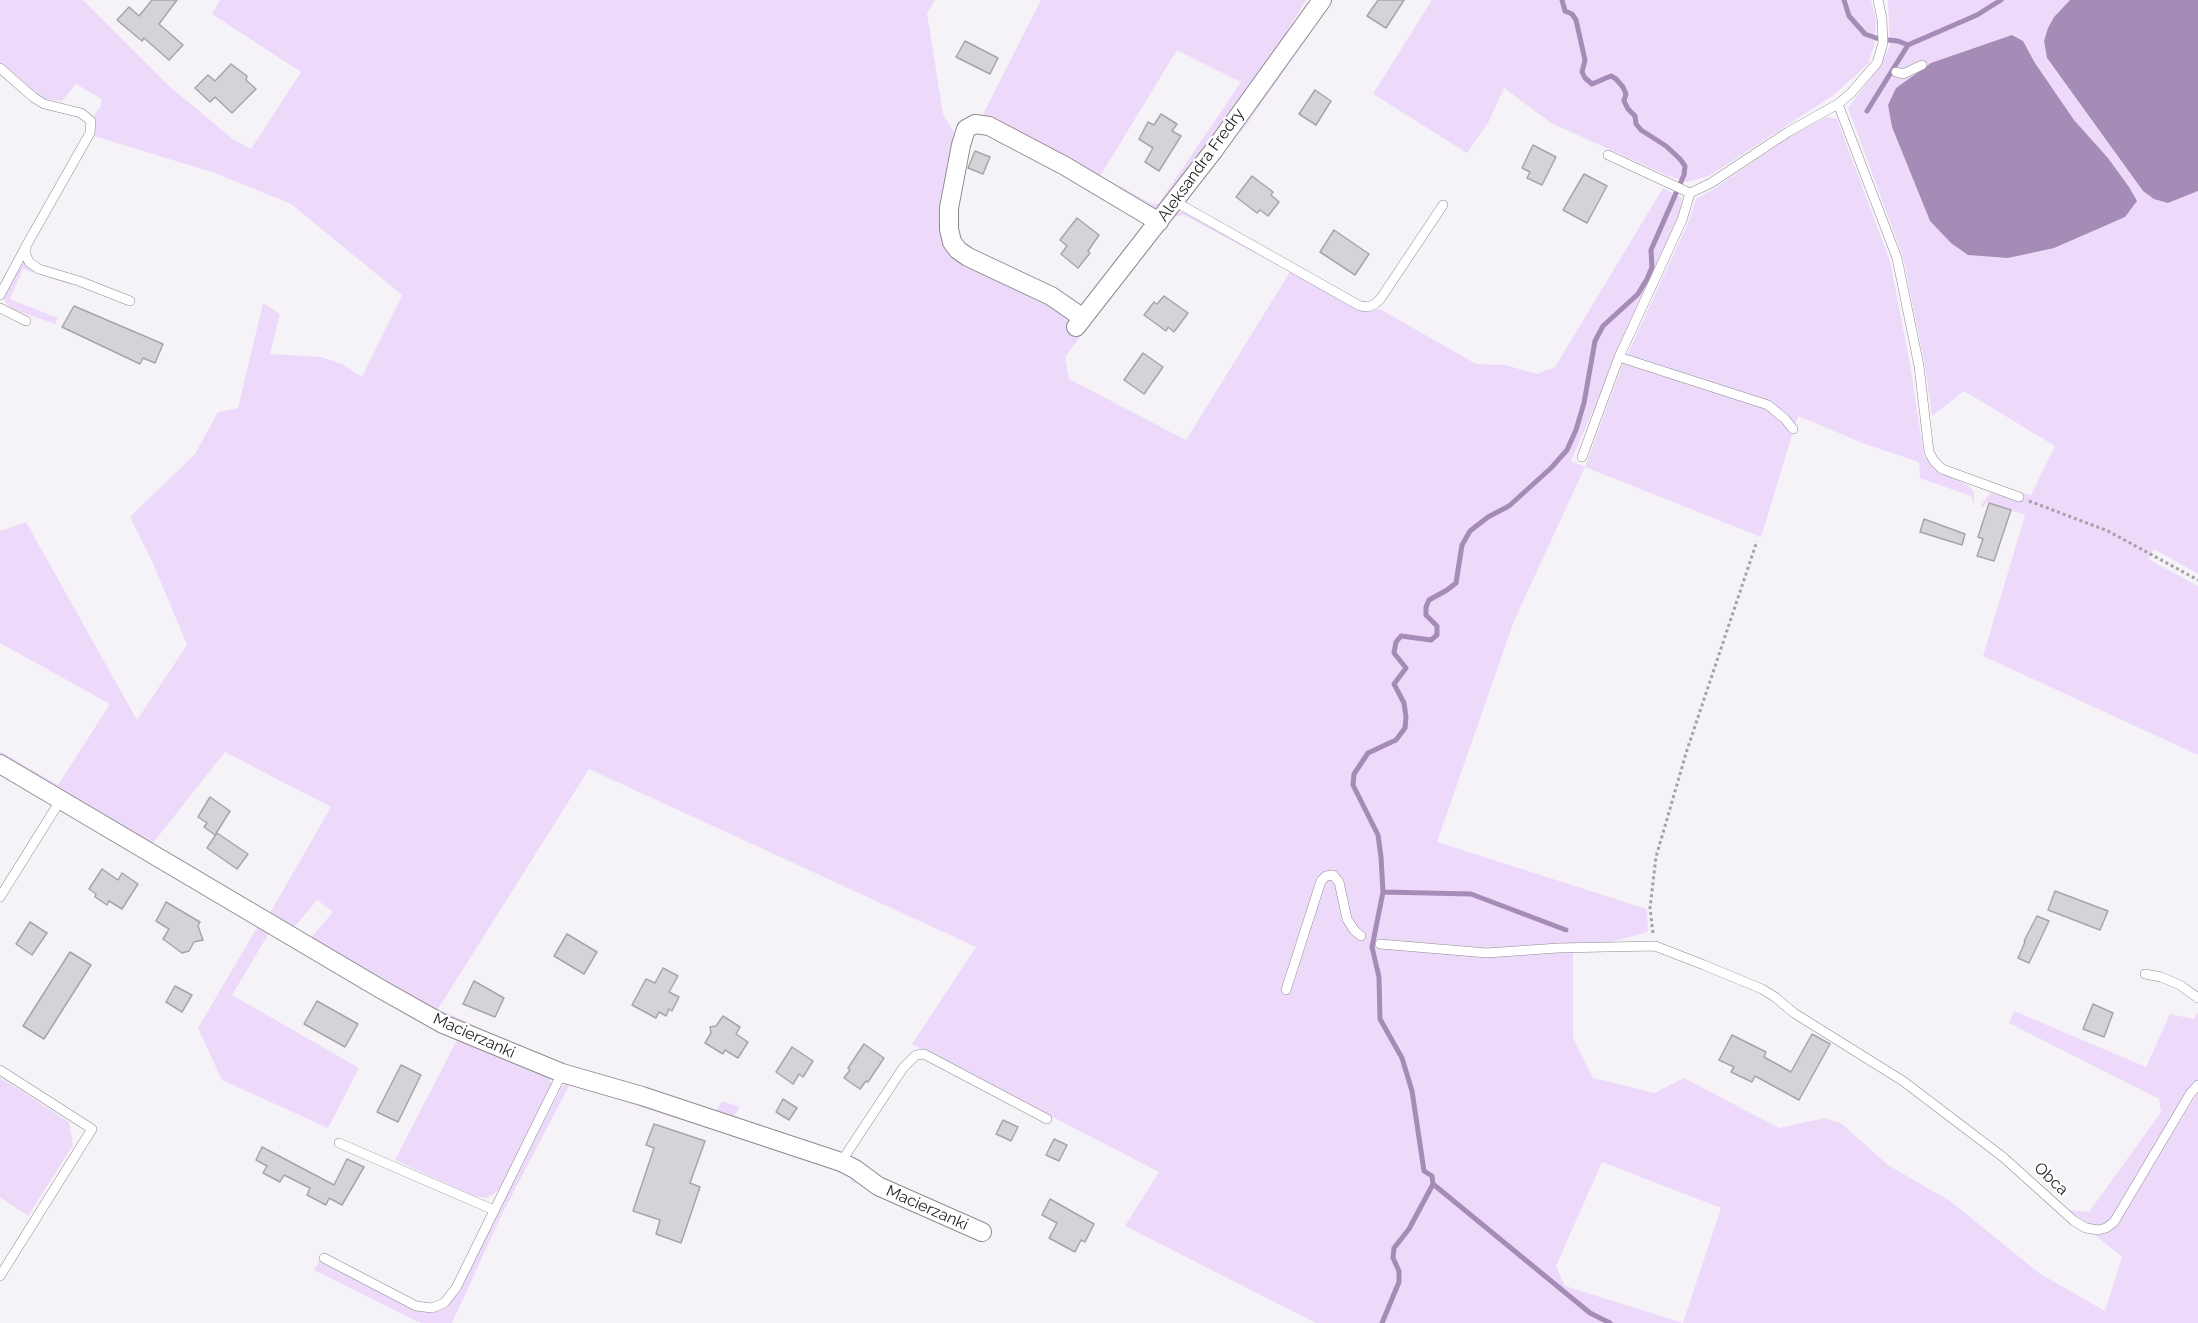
<!DOCTYPE html>
<style>
body{margin:0}
canvas{display:block;background:#f6f3f8}
</style>
<canvas width="2198" height="1323"></canvas>
<script>
const g = document.querySelector('canvas').getContext('2d');
g.lineJoin = 'round';
function fill(path, color) {
  g.fillStyle = color;
  g.fill(path, 'evenodd');
}
function poly(rows) {
  const path = new Path2D();
  for (const r of rows) {
    path.moveTo(r[0], r[1]);
    for (let i = 2; i < r.length; i += 2) path.lineTo(r[i], r[i + 1]);
  }
  return path;
}
function stroke(path, color, width, dash) {
  g.strokeStyle = color;
  g.lineWidth = width;
  g.lineCap = dash ? 'butt' : 'round';
  g.setLineDash(dash || []);
  g.stroke(path);
}
function drawText(font, color, halo, rows, align = 'center') {
  g.font = font + ' Raleway,sans-serif';
  g.lineWidth = 4.5;
  g.setLineDash([]);
  g.textBaseline = 'middle';
  g.strokeStyle = halo;
  g.fillStyle = color;
  for (const [text, x, y, turn = 0] of rows) {
    g.save();
    g.translate(x, y);
    g.rotate((+turn || 0) * Math.PI / 180);
    g.textAlign = isNaN(turn) ? turn : align;
    if (halo) g.strokeText(text, 0, 0);
    g.fillText(text, 0, 0);
    g.restore();
  }
}
const green = poly([
 [0,0,83,0,169,86,233,139,251,149,301,72,212,14,220,0,935,0,927,13,943,114,959,141,950,244,1063,311,1070,322,1112,294,1065,357,1069,379,1186,440,1290,272,1184,215,1172,217,1176,211,1184,212,1360,309,1367,312,1380,309,1476,364,1505,365,1537,374,1555,367,1663,188,1682,198,1678,218,1571,461,1585,467,1622,366,1688,223,1696,199,1715,188,1793,135,1827,117,1837,119,1890,261,1911,370,1924,457,1941,472,1969,486,1974,492,1974,505,1971,496,1920,478,1919,462,1865,444,1798,416,1761,537,1585,467,1514,621,1437,842,1647,909,1648,932,1573,952,1573,1038,1593,1078,1654,1093,1684,1078,1779,1128,1825,1118,1842,1124,1888,1165,1950,1201,2039,1273,2105,1311,2122,1257,2095,1235,2104,1234,2111,1231,2117,1224,2198,1092,2198,1323,1316,1323,1125,1226,1159,1172,912,1044,976,947,589,769,438,1009,474,1025,473,1033,309,940,333,912,317,900,293,929,175,860,176,856,270,913,331,807,225,752,149,848,0,758,0,751,58,785,110,704,0,643,0,531,26,522,137,720,187,645,152,561,130,517,195,454,218,412,238,408,263,303,280,314,270,354,321,357,342,364,362,377,402,295,291,204,215,173,94,136,96,125,94,115,101,106,101,99,76,84,62,101,47,100,24,86,0,63],
 [1602,1162,1721,1208,1683,1323,1565,1286,1556,1266],
 [1041,0,1306,0,1264,69,1209,148,1156,211,1119,192,1120,186,1152,204,1159,203,1241,82,1177,50,1099,178,983,114],
 [1432,0,1871,0,1876,20,1874,46,1868,64,1835,94,1709,176,1687,182,1666,175,1551,123,1504,88,1488,123,1467,153,1373,94],
 [1888,0,2070,0,2054,17,2044,41,2047,59,2143,191,2168,203,2198,191,2198,574,2154,549,2148,559,2198,586,2198,755,1983,656,2025,515,1987,502,1983,507,1980,507,1990,493,1996,492,2020,500,2023,493,2031,495,2055,446,1964,391,1932,416,1925,366,1903,257,1848,108,1881,65,1890,46],
 [2012,35,2029,51,2035,63,2074,120,2108,158,2129,187,1930,221,1892,127,1888,105,1976,49],
 [1301,37,1308,37,1249,121,1194,190,1192,187],
 [22,259,25,264,72,283,71,285,23,269,10,299,58,318,55,324,10,308,4,300,5,293],
 [258,926,269,933,232,995,359,1068,328,1128,222,1080,198,1028],
 [2014,1011,2146,1067,2170,1014,2194,1019,2198,1012,2198,1079,2188,1091,2110,1221,2102,1225,2093,1225,2085,1222,2068,1210,2089,1212,2161,1112,2159,1099,2009,1023],
 [459,1036,547,1073,552,1086,548,1096,499,1190,487,1198,474,1196,395,1160],
 [0,1077,69,1122,73,1145,28,1216,0,1197],
 [571,1080,702,1120,709,1129,570,1084,502,1214,452,1323,421,1323,416,1321,314,1270,320,1259,413,1308,430,1311,439,1309,446,1305,458,1292,562,1086],
 [722,1101,740,1107,730,1121,716,1111],
 [733,1132,845,1170,855,1179,858,1184,852,1182,848,1175,730,1136]
]);
const water = poly([
 [2070,0,2198,0,2198,191,2168,203,2154,199,2143,191,2047,58,2044,41,2048,28,2054,17],
 [2012,35,2023,41,2035,63,2074,120,2108,158,2129,187,2137,201,2125,217,2054,248,2008,258,1968,255,1951,243,1930,221,1892,127,1888,105,1896,88,1931,63]
]);
const stream = poly([
 [1844,0,1849,16,1865,34,1879,39,1898,41,1908,45,1977,15,2001,0],
 [1867,111,1908,45],
 [1383,892,1471,894,1566,930],
 [1433,1184,1590,1313,1610,1323],
 [1382,1323,1399,1282,1399,1271,1393,1258,1394,1248,1409,1229,1433,1184,1432,1176,1424,1171,1412,1091,1402,1058,1380,1019,1379,977,1372,947,1383,892,1381,857,1378,835,1353,785,1354,774,1368,753,1396,740,1405,728,1406,717,1404,703,1394,684,1406,668,1394,653,1396,642,1401,636,1431,640,1437,635,1437,626,1426,615,1426,607,1429,600,1447,590,1456,583,1462,545,1470,531,1488,517,1509,506,1551,468,1567,450,1576,430,1584,403,1595,341,1603,326,1638,294,1647,279,1652,267,1651,250,1684,175,1685,166,1680,159,1666,146,1641,130,1636,124,1635,116,1628,109,1624,101,1626,94,1623,87,1616,79,1611,76,1592,84,1585,78,1582,72,1585,60,1576,20,1572,14,1565,11,1562,0]
]);
const building = poly([
 [152,0,177,0,159,24,183,45,169,60,144,38,142,41,117,20,129,7,139,16,152,0],
 [1378,0,1404,0,1386,28,1367,16,1378,0],
 [965,41,998,58,990,74,956,57,965,41],
 [231,64,247,76,246,80,256,89,232,113,215,97,210,102,195,88,208,75,215,81,231,64],
 [1315,90,1331,101,1316,125,1299,114,1315,90],
 [1161,114,1177,124,1172,131,1181,136,1159,171,1145,162,1153,148,1139,139,1148,122,1154,125,1161,114],
 [1533,145,1556,157,1542,185,1527,178,1530,172,1522,168,1533,145],
 [975,151,990,157,983,174,968,168,975,151],
 [1584,174,1607,186,1587,223,1563,210,1584,174],
 [1252,176,1273,192,1271,195,1279,202,1268,216,1260,210,1257,213,1236,197,1252,176],
 [1077,218,1099,235,1088,251,1090,253,1078,268,1061,254,1067,246,1060,240,1077,218],
 [1334,230,1369,254,1355,275,1320,252,1334,230],
 [1164,296,1188,313,1174,332,1168,327,1166,331,1144,315,1154,302,1157,304,1164,296],
 [74,306,163,344,155,363,143,358,140,364,62,327,74,306],
 [1143,353,1163,367,1144,394,1124,380,1143,353],
 [1989,503,2011,510,1994,561,1977,556,1983,539,1978,537,1989,503],
 [1924,519,1965,534,1962,545,1920,532,1924,519],
 [210,797,230,811,215,835,204,827,207,823,198,817,210,797],
 [217,833,248,854,237,869,207,848,217,833],
 [102,869,118,880,122,873,138,884,122,909,109,901,107,905,95,897,96,894,89,889,102,869],
 [2055,891,2108,911,2100,930,2048,910,2055,891],
 [166,902,200,922,198,926,203,940,194,942,189,951,182,953,163,939,169,929,156,921,166,902],
 [2037,916,2049,921,2029,963,2018,958,2025,942,2024,941,2037,916],
 [30,922,47,933,32,955,16,944,30,922],
 [567,934,597,952,584,974,554,956,567,934],
 [70,952,91,965,44,1039,23,1026,70,952],
 [663,968,678,976,669,992,679,997,672,1011,669,1009,666,1016,659,1012,656,1018,632,1005,646,979,655,983,663,968],
 [474,981,504,998,495,1017,463,1004,474,981],
 [175,986,192,995,182,1012,166,1002,175,986],
 [317,1001,358,1024,345,1047,304,1024,317,1001],
 [2093,1004,2113,1013,2104,1037,2083,1029,2093,1004],
 [723,1016,740,1027,736,1034,748,1042,738,1058,725,1050,723,1054,705,1043,711,1033,710,1027,716,1026,723,1016],
 [1812,1034,1830,1044,1799,1100,1755,1076,1752,1082,1731,1072,1734,1067,1719,1060,1732,1035,1766,1052,1764,1057,1791,1072,1812,1034],
 [864,1044,884,1058,868,1082,866,1081,860,1089,844,1078,850,1070,848,1068,864,1044],
 [792,1047,813,1061,803,1077,799,1074,793,1084,776,1072,792,1047],
 [401,1065,421,1075,398,1122,377,1112,401,1065],
 [783,1099,797,1108,789,1120,776,1112,783,1099],
 [1003,1120,1018,1127,1011,1141,996,1134,1003,1120],
 [654,1124,705,1141,690,1183,700,1187,681,1243,656,1234,660,1220,633,1211,654,1148,646,1145,654,1124],
 [1054,1139,1067,1145,1059,1161,1046,1155,1054,1139],
 [262,1147,334,1185,347,1159,364,1167,342,1205,329,1198,326,1205,307,1195,310,1188,284,1175,280,1182,263,1173,267,1166,256,1160,262,1147],
 [1050,1199,1094,1224,1085,1242,1081,1240,1075,1252,1049,1238,1057,1223,1042,1215,1050,1199]
]);
const path = poly([
 [2029,501,2108,531,2198,580],
 [1653,933,1650,908,1656,857,1687,750,1757,541]
]);
const lane = poly([
 [1878,0,1882,19,1883,43,1877,63,1851,93,1838,104,1897,258,1919,366,1929,452,1934,461,1942,469,2019,497],
 [0,68,33,97,44,104,81,113,91,121,90,133,26,246,26,255,29,262,39,269,79,281,130,301],
 [1896,72,1903,74,1922,65],
 [1608,155,1690,193,1711,183,1788,132,1838,104],
 [1174,201,1360,306,1368,307,1375,304,1381,298,1443,205],
 [0,295,25,248],
 [0,308,26,321],
 [1619,357,1768,405,1785,419,1793,429],
 [1582,457,1619,357,1682,220,1690,193],
 [0,897,60,801],
 [1380,944,1487,953,1558,948,1655,946,1704,965,1762,989,1775,997,1794,1013,1903,1081,2003,1157,2074,1221,2086,1228,2098,1230,2106,1228,2114,1222,2190,1094,2198,1085],
 [2145,974,2161,977,2180,985,2198,998],
 [1286,990,1321,881,1326,876,1333,875,1339,882,1347,919,1354,930,1361,936],
 [0,1070,92,1129,0,1276],
 [339,1143,494,1210],
 [841,1162,903,1068,916,1055,924,1054,1047,1119],
 [324,1258,416,1306,432,1308,444,1303,456,1288,562,1073]
]);
const street = poly([
 [1083,318,1051,296,968,257,958,250,952,242,949,229,949,208,961,145,966,129,975,124,989,126,1065,166,1159,222],
 [1076,327,1214,150,1322,0],
 [0,764,379,988,443,1024,562,1073,642,1096,841,1162,855,1169,878,1186,982,1232]
]);
const streetNames = [
 ["Aleksandra Fredry",1201,165,-54],
 ["Macierzanki",474,1036,24],
 ["Obca",2051,1179,43],
 ["Macierzanki",927,1208,24]
];
fill(green, '#eddafa');
fill(water, '#a58cb6');
stroke(stream, '#a58cb6', 5);
fill(building, '#d6d3d8');
stroke(building, '#a8a5aa', 1.5);
stroke(lane, '#8d8b8f', 10);
stroke(street, '#8d8b8f', 20);
stroke(path, '#a4a2a5', 3, [3, 3]);
stroke(lane, '#fff', 9);
stroke(street, '#fff', 18);
drawText('16px', '#242325', '#fff', streetNames);
</script>
